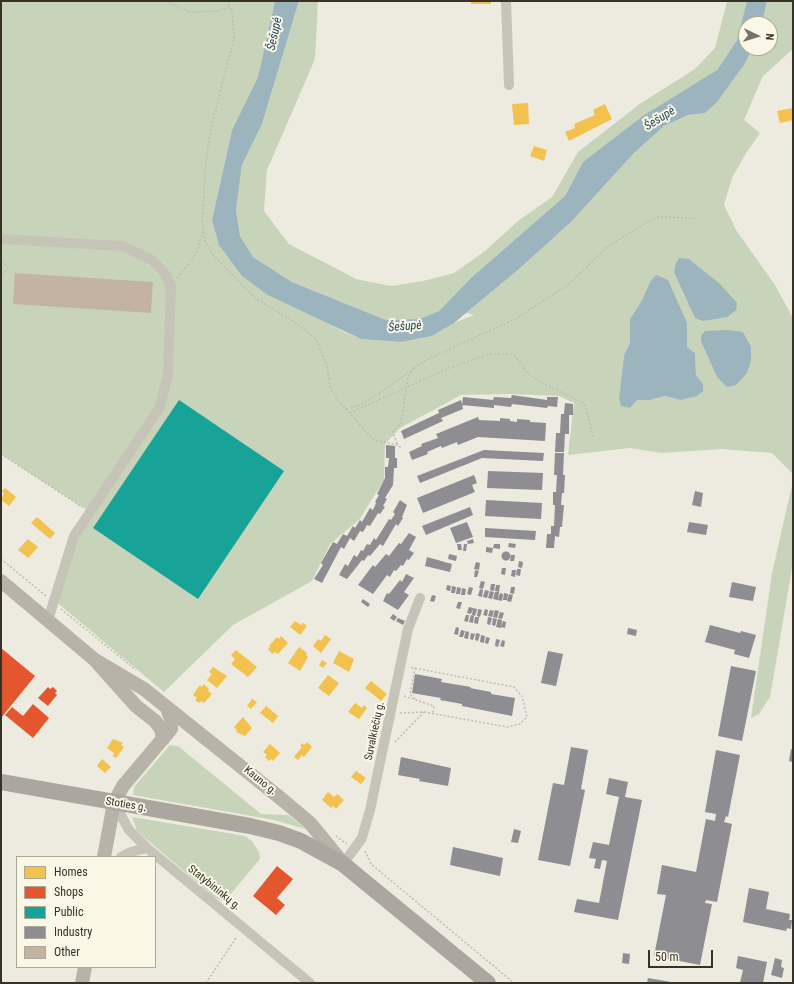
<!DOCTYPE html>
<meta charset="utf-8">
<style>
body{margin:0}
#map{position:relative;width:794px;height:984px;overflow:hidden;background:#edeae0;font-family:"Roboto Condensed",sans-serif}
canvas{display:block}
.frame{position:absolute;inset:0;border:2px solid #373127;pointer-events:none}
.legend{position:absolute;left:16px;top:856px;width:140px;height:112px;box-sizing:border-box;background:#faf7e7;border:1px solid #aca89a;margin:0;padding:5px 7px;list-style:none;font-size:12px;color:#373127}
.legend li{display:flex;align-items:center;gap:8px;height:20px}
.legend b{width:20px;border:1px solid #aca89a}
.north{position:absolute;left:738px;top:16px;width:40px;height:40px;box-sizing:border-box;background:#faf7e7;border:1px solid #aca89a;border-radius:50%;rotate:94deg;font-size:11px;font-weight:700;line-height:16px;text-align:center;color:#373127}
.north::after{content:'';display:block;margin:auto;width:14px;height:18px;background:#777268;clip-path:polygon(50% 0,100% 100%,50% 72%,0 100%)}
.scale{position:absolute;left:648px;top:950px;width:65px;height:18px;box-sizing:border-box;border:2px solid #373127;border-top:0;padding-left:5px;font-size:12px;line-height:14px;white-space:nowrap;color:#373127;-webkit-text-stroke:3px #faf7e7;paint-order:stroke}
</style>
<div id="map">
<canvas width="794" height="984"></canvas>
<div class="frame"></div>
<ul class="legend">
<li><b style="height:11px;background:#f2c14e"></b>Homes</li>
<li><b style="height:11px;background:#e4572e"></b>Shops</li>
<li><b style="height:11px;background:#17a398"></b>Public</li>
<li><b style="height:11px;background:#8d8d92"></b>Industry</li>
<li><b style="height:11px;background:#c2b4a1"></b>Other</li>
</ul>
<div class="north">N</div>
<div class="scale">50 m</div>
</div>
<script>
const g = document.querySelector('canvas').getContext('2d');
g.lineJoin = 'round';
function fill(path, color) {
  g.fillStyle = color;
  g.fill(path, 'evenodd');
}
function poly(rows) {
  const path = new Path2D();
  for (const r of rows) {
    if (r.length === 3) {
      path.moveTo(r[0] + r[2], r[1]);
      path.arc(r[0], r[1], r[2], 0, 2 * Math.PI);
      continue;
    }
    path.moveTo(r[0], r[1]);
    for (let i = 2; i < r.length; i += 2) path.lineTo(r[i], r[i + 1]);
  }
  return path;
}
function stroke(path, color, width, dash) {
  g.strokeStyle = color;
  g.lineWidth = width;
  g.lineCap = dash ? 'butt' : 'round';
  g.setLineDash(dash || []);
  g.stroke(path);
}
function drawText(font, color, halo, rows, align = 'center') {
  g.font = font + ' "Roboto Condensed",sans-serif';
  g.lineWidth = 4;
  g.setLineDash([]);
  g.textBaseline = 'middle';
  g.strokeStyle = halo;
  g.fillStyle = color;
  for (const [text, x, y, turn = 0] of rows) {
    g.save();
    g.translate(x, y);
    g.rotate((+turn || 0) * Math.PI / 180);
    g.textAlign = isNaN(turn) ? turn : align;
    if (halo) g.strokeText(text, 0, 0);
    g.fillText(text, 0, 0);
    g.restore();
  }
}
const green = poly([
 [1,1,275,1,258,77,232,130,212,220,313,315,344,332,361,339,401,342,432,336,454,323,474,315,466,313,519,269,571,222,634,153,664,126,688,115,705,113,746,62,752,48,770,48,770,24,762,24,767,1,793,1,793,49,763,76,744,120,760,133,746,153,732,178,724,205,736,230,775,285,793,318,793,562,770,697,759,714,751,718,772,573,793,481,792,473,772,453,721,449,662,453,630,448,568,455,574,403,559,396,510,394,461,395,400,428,385,444,384,480,359,520,330,544,312,581,233,625,164,692,54,600,74,536,90,512,1,454],
 [650,282,687,323,687,347,695,353,696,375,703,384,680,400,665,396,650,400,619,398,624,355,630,343,630,319,642,300],
 [299,1,318,1,315,59,267,170,264,211,289,244,356,279,391,286,423,281,454,273,485,251,518,221,552,197,578,152,641,103,695,69,715,48,727,2,747,2,737,40,717,70,583,162,565,196,472,277,439,311,419,319,386,320,292,282,253,257,240,236,236,210,242,165,262,124],
 [170,745,178,746,261,814,288,815,306,829,274,820,133,795,134,787],
 [132,817,245,836,252,841,259,852,260,859,224,902,214,897,137,831]
]);
const water = poly([
 [275,1,299,1,262,124,242,165,236,210,240,236,253,257,292,282,386,320,419,319,439,311,472,277,565,196,583,162,643,116,717,70,737,40,747,1,767,1,762,24,746,24,746,48,752,48,746,62,717,102,705,113,688,115,664,126,634,153,571,222,519,269,454,323,432,336,401,342,361,339,268,295,242,276,219,245,212,220,232,130,258,77],
 [679,258,689,259,720,284,737,303,736,310,727,317,703,321,695,318,674,272,676,263],
 [656,275,668,280,687,323,687,347,695,353,696,375,703,384,703,391,697,396,680,400,665,396,650,400,637,400,630,408,621,406,619,398,624,355,630,343,630,319,642,300,650,282],
 [728,330,743,332,751,347,751,360,747,373,736,385,727,387,717,377,701,341,701,336,705,331]
]);
const homes = poly([
 [471,1,491,1,491,4,471,4],
 [528,103,529,124,514,125,512,104],
 [605,104,612,119,569,141,565,132,575,128,574,124,595,115,593,110],
 [793,108,793,120,780,123,777,111],
 [534,146,547,150,544,161,530,156],
 [5,488,16,497,9,506,1,500,4,493,2,491],
 [37,517,55,533,50,539,31,523],
 [28,539,38,547,28,558,18,550],
 [295,621,301,625,303,623,307,626,300,635,290,627],
 [325,635,331,639,321,653,313,646,318,639,321,641],
 [281,636,288,643,278,654,275,652,273,654,268,650,270,647,269,646,277,637,279,639],
 [299,647,307,653,306,655,308,657,300,671,288,663],
 [236,650,257,667,248,677,231,664,235,659,231,655],
 [339,651,354,659,349,672,333,663],
 [322,660,327,663,323,668,319,665],
 [213,667,227,676,217,688,207,680,212,674,209,672],
 [328,675,339,683,329,696,318,688],
 [371,681,387,694,381,701,365,688],
 [204,684,209,689,208,691,212,694,204,703,201,701,199,703,195,700,197,698,193,695,200,685,202,687],
 [252,699,257,702,251,709,247,706],
 [355,703,362,708,364,705,367,708,359,719,348,712],
 [266,706,278,716,273,723,260,713],
 [243,717,252,728,245,736,236,732,237,730,234,727],
 [113,739,123,743,121,745,124,747,116,758,113,756,114,753,107,748],
 [307,742,312,747,304,757,302,755,298,760,294,757,302,747,300,746,302,743,304,745],
 [270,744,280,753,273,761,271,759,269,761,265,757,267,755,263,752],
 [102,759,111,767,105,773,97,766],
 [356,771,366,778,361,784,351,777],
 [328,792,334,797,337,794,344,800,336,809,333,806,331,808,322,800]
]);
const shops = poly([
 [1,648,35,676,1,718],
 [48,687,50,689,53,687,57,691,55,693,57,695,48,706,38,698],
 [33,704,49,718,33,738,5,715,12,707,23,716],
 [277,866,293,879,277,898,285,905,276,915,253,896]
]);
const public = poly([
 [179,400,284,471,198,599,93,528]
]);
const industry = poly([
 [512,395,547,400,547,397,558,397,557,407,548,406,547,408,512,404,511,407,494,405,494,408,462,405,463,397,493,400,494,397,511,398],
 [461,400,463,409,441,418,443,421,404,439,401,431,439,413,438,410],
 [565,403,573,404,573,415,569,415,569,434,565,434,564,452,555,452,556,433,560,433,561,414,564,414],
 [478,417,479,420,500,421,500,418,510,419,510,421,517,422,517,419,530,420,530,422,546,423,545,441,478,437,458,445,457,442,442,448,441,446,427,452,428,454,412,460,409,452,422,446,421,444,438,438,436,434],
 [386,445,395,446,395,458,397,458,397,468,394,468,393,485,385,498,387,499,383,506,385,507,380,514,378,513,370,526,367,525,363,532,360,531,354,541,350,538,344,549,341,547,322,583,314,579,323,565,321,563,333,542,337,544,343,534,347,536,353,526,355,528,360,520,362,522,370,508,373,510,376,503,375,502,379,495,377,494,385,478,385,467,388,467,389,458,386,458],
 [484,450,544,453,543,461,482,458,420,483,417,476],
 [555,453,564,453,563,475,565,475,564,493,562,493,561,505,564,505,562,527,560,527,559,537,555,536,554,548,546,548,547,534,551,534,551,526,554,526,555,505,553,505,553,492,556,492,557,475,554,475],
 [488,471,543,473,542,490,487,488],
 [474,475,477,483,472,485,475,492,423,513,417,498],
 [695,491,703,493,701,507,692,505],
 [400,500,407,505,402,517,403,518,398,526,396,524,383,546,380,544,370,556,368,555,364,561,362,560,347,579,339,575,345,564,348,566,354,555,357,557,361,550,363,551,367,544,370,545,374,538,376,540,389,519,391,520,395,514,393,512],
 [486,500,542,503,541,519,485,516],
 [470,507,473,515,426,535,422,526],
 [467,522,473,537,456,543,450,528],
 [689,522,708,525,706,535,687,532],
 [485,528,536,531,535,540,485,537],
 [409,533,416,537,409,550,414,553,409,560,407,559,403,566,401,565,396,571,394,570,390,577,387,575,373,594,358,585,373,565,375,567,386,554,389,556,399,543,401,544],
 [473,539,474,543,468,544,467,541],
 [509,543,516,544,515,548,508,547],
 [457,544,461,544,462,550,458,550],
 [464,544,467,544,466,551,463,551],
 [494,544,500,544,500,549,493,548],
 [486,547,493,548,492,553,486,552],
 [506,556,4.5],
 [449,554,457,556,456,561,448,559],
 [511,555,515,555,514,561,510,561],
 [427,557,452,564,450,572,425,566],
 [519,561,523,562,522,568,518,567],
 [476,562,480,563,479,570,474,569],
 [502,568,506,568,505,575,501,574],
 [517,569,521,569,520,576,516,575],
 [475,570,479,571,477,577,474,577],
 [512,570,516,570,515,577,511,576],
 [406,574,414,578,404,592,409,595,398,610,383,601,387,593,389,594,400,580,402,582],
 [481,581,485,582,483,589,479,588],
 [732,582,756,587,753,601,729,597],
 [491,584,495,584,494,591,490,590],
 [447,585,451,586,450,591,446,590],
 [496,585,500,585,499,592,495,591],
 [452,586,456,587,455,593,451,593],
 [457,587,461,588,460,594,456,594],
 [469,587,473,588,471,595,467,594],
 [511,587,515,587,514,594,510,593],
 [462,588,466,589,465,595,461,595],
 [480,589,483,590,482,597,478,596],
 [485,590,489,591,487,598,483,597],
 [490,591,494,592,492,599,488,598],
 [495,592,499,592,498,600,493,599],
 [500,593,503,594,502,601,498,600],
 [504,593,508,594,507,600,503,600],
 [509,594,513,595,511,602,507,601],
 [432,595,436,596,434,602,430,601],
 [363,599,370,604,368,607,361,602],
 [458,602,462,602,460,609,456,608],
 [469,607,473,608,471,614,467,613],
 [473,608,477,609,475,616,472,615],
 [478,609,482,610,480,617,477,616],
 [485,609,488,610,487,616,483,615],
 [490,610,494,611,492,617,488,616],
 [495,610,499,611,497,618,493,617],
 [500,612,504,613,502,619,498,618],
 [393,614,397,617,394,621,390,618],
 [466,615,469,615,468,622,464,621],
 [471,615,474,616,473,623,469,622],
 [475,617,479,617,478,624,474,623],
 [488,617,492,618,490,625,487,624],
 [398,618,405,621,403,625,396,621],
 [493,618,497,619,495,626,492,625],
 [498,619,502,620,501,628,496,627],
 [503,621,506,622,505,628,501,627],
 [710,625,740,633,741,631,756,635,749,658,734,654,735,650,705,642],
 [456,627,459,628,458,635,454,634],
 [628,628,637,630,636,636,627,634],
 [461,630,465,631,463,637,459,637],
 [466,631,469,632,468,639,464,638],
 [471,633,475,634,473,640,470,639],
 [476,633,480,634,478,641,475,640],
 [481,635,485,636,484,643,480,642],
 [486,637,490,638,488,644,485,643],
 [496,639,500,640,498,647,495,646],
 [502,640,505,641,504,647,500,646],
 [548,651,563,654,556,686,541,683],
 [731,666,756,671,742,741,718,736],
 [415,674,442,679,441,682,471,687,470,688,491,692,491,694,515,698,512,716,462,706,462,704,440,700,441,698,412,693],
 [571,747,588,750,581,789,585,790,570,866,538,860,553,783,564,785],
 [791,749,793,750,793,762,789,761],
 [716,750,740,755,728,817,726,816,724,822,732,824,717,902,706,900,705,903,712,904,700,965,654,956,666,895,657,894,662,865,696,872,706,819,715,821,716,814,705,812],
 [401,757,451,768,448,786,419,781,420,779,398,775],
 [609,778,628,782,625,797,642,800,618,920,574,912,577,899,599,903,607,861,602,860,600,869,594,868,596,859,589,858,593,842,609,845,619,797,606,794],
 [514,829,521,831,518,843,511,842],
 [453,847,503,858,500,876,450,865],
 [749,888,769,892,766,909,790,914,789,920,792,920,791,929,787,928,786,931,743,922],
 [623,953,630,954,629,964,622,963],
 [738,956,767,962,763,983,740,983,743,970,736,968],
 [775,958,782,960,781,967,784,968,782,978,771,975],
 [648,978,671,982,671,983,647,983]
]);
const building = poly([
 [15,273,153,282,151,313,13,304]
]);
const path = poly([
 [166,1,190,12,218,11,230,7],
 [227,1,232,11,234,38,212,125,207,152,202,219,205,241,213,255,255,298,293,321,316,339,327,366,330,387,337,399,370,436,375,440,397,445,402,448],
 [1,257,8,268,1,276],
 [177,278,197,252,203,229],
 [346,409,358,406,377,395,426,360,517,318,568,285,607,247,646,223,659,217,694,218],
 [350,413,449,368,489,354,511,354,519,360,527,373,542,383,584,403,594,438],
 [397,444,393,432,401,423,408,377,414,368],
 [1,454,82,507],
 [1,559,46,596],
 [61,609,136,670],
 [404,696,434,706,433,713],
 [415,699,410,694,415,668],
 [400,713,424,712,507,727,520,724,527,717,522,696,514,687,409,667],
 [395,742,424,712],
 [336,836,345,843,347,843],
 [365,851,371,864,514,983],
 [206,983,236,938]
]);
const street = poly([
 [506,1,509,85],
 [1,239,122,246,152,260,164,272,171,286,168,374,160,407,74,536,48,620],
 [114,803,129,830,147,848,310,983],
 [121,857,131,852,147,848],
 [343,864,362,838,370,810,408,629,420,598]
]);
const secondary = poly([
 [1,581,95,660,136,706,155,721,161,729,163,739],
 [95,660,144,689,284,801,310,823,342,862],
 [104,857,114,803,123,786,171,729,171,719,167,708],
 [82,983,85,967]
]);
const primary = poly([
 [1,782,250,826,279,833,301,841,343,864,488,983]
]);
const streetNames = [
 ["Suvalkiečių g.",375,731,-78],
 ["Kauno g.",260,781,39],
 ["Stoties g.",126,805,10],
 ["Statybininkų g.",214,888,39]
];
const waterNames = [
 ["Šešupė",275,34,-78],
 ["Šešupė",660,119,-32],
 ["Šešupė",405,327,-4]
];
fill(green, '#c8d4ba');
fill(water, '#9cb4be');
fill(homes, '#f2c14e');
fill(shops, '#e4572e');
fill(public, '#17a398');
fill(industry, '#8d8d92');
fill(building, '#c2b4a1');
stroke(path, '#bfbcb1', 1.5, [2, 2]);
stroke(street, '#c6c3b9', 10);
stroke(secondary, '#b7b3a9', 14);
stroke(primary, '#aba79e', 16);
drawText('11px', '#373127', '#faf7e7', streetNames);
drawText('italic 12px', '#1b435a', '#faf7e7', waterNames);
</script>
